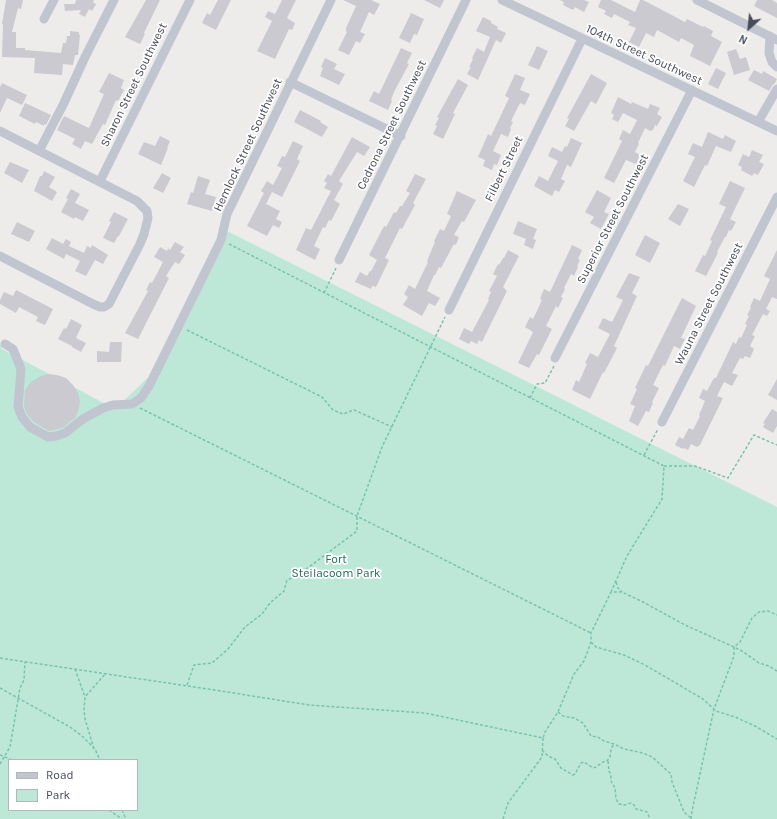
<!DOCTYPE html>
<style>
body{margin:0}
#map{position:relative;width:777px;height:819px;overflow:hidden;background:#eeeceb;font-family:Karla,sans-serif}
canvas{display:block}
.legend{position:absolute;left:8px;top:759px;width:130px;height:52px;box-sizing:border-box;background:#fff;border:1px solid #b5b7bc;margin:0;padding:5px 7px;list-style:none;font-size:12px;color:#464b57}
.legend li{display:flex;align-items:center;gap:8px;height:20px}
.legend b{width:20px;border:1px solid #b5b7bc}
.north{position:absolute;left:729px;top:8px;width:40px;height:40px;-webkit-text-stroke:3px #fff;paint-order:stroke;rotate:207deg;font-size:11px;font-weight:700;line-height:16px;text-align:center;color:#464b57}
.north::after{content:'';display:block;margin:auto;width:14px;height:18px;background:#464b57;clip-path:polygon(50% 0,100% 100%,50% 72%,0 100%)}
</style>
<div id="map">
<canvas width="777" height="819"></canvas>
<ul class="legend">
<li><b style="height:5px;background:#c0c5d0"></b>Road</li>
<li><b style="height:11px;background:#bde8d8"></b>Park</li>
</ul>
<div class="north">N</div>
</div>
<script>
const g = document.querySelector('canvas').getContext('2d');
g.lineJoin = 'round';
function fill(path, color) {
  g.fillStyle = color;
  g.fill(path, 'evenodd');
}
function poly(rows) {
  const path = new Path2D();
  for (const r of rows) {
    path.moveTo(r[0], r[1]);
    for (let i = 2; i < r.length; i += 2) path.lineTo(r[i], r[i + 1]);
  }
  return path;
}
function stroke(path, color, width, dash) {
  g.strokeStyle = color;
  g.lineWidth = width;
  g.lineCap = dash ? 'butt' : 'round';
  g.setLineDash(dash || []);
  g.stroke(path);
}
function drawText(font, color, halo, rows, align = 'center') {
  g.font = font + ' Karla,sans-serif';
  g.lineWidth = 3.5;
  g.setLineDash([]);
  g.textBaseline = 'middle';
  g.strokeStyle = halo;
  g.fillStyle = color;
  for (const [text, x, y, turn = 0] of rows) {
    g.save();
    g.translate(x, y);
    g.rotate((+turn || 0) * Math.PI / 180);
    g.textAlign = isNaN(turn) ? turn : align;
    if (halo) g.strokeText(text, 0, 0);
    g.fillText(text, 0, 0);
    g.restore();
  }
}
const green = poly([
 [227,231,777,507,777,819,0,819,0,343,2,349,115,409,157,369],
 [9,760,137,760,137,810,9,810]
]);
const building = poly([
 [6,0,23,0,21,9,18,8,12,32,16,32,16,48,25,48,25,50,61,53,63,43,66,43,67,36,70,36,70,31,79,32,79,35,80,35,78,55,75,55,73,65,63,64,62,75,34,73,35,58,2,57,3,24,2,24],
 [76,0,94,0,93,2,96,4,92,11,89,9,85,17,79,14,81,10,65,11,64,4,75,4],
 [146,0,160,0,144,33,145,34,140,44,125,37],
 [218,0,231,0,216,30,202,23,207,13,210,15],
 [282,0,296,0,287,18,295,23,292,30,289,29,275,59,257,51,272,21,265,17,268,11,275,14],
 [343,0,371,0,380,4,374,15,369,12,360,32,365,34,360,43,356,41,349,55,338,50,347,32,346,31,346,28,356,6],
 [424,0,444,0,440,8],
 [560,0,584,0,589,2,584,12,575,7,573,10,563,5,564,2],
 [601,0,611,0,635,12,640,0,643,0,685,22,687,19,703,27,704,26,713,31,711,36,722,42,710,66,690,56,694,45,681,38,679,42,657,30,654,37,646,33,639,47,629,42,636,28,628,25,630,22,614,14,612,18,604,14,606,11,598,7],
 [757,0,772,0,777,3,777,18,754,6],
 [411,13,424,19,417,35,414,34,410,43,399,38],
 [483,17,491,21,491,23,498,27,497,29,506,33,501,43,496,40,478,80,467,74,471,67,469,67,473,59,472,58,477,48,484,52,490,37,476,31],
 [537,46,548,51,539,70,528,65],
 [401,48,412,53,407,63,409,64,394,92,391,100,392,101,388,110,369,101,374,91,379,94],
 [736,49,740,59,746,57,750,70,734,75,727,52],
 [325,58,337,64,334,69,345,74,339,85,320,76,323,68,321,67],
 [716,68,726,73,718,89,708,84],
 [754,70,762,74,763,71,777,79,775,83,772,86,769,91,748,80],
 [109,73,124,80,121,88,124,90,118,101,116,100,105,125,103,124,92,144,85,141,81,149,72,144,75,139,57,130,64,116,89,128,104,94,99,92],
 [515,74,525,78,520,90,530,94,525,105,520,103,511,121,513,122,510,128,511,129,508,137,501,134,493,151,501,155,497,165,494,164,492,170,483,166,485,160,478,157,488,134,491,136,509,98,505,96],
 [591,74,607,83,596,104,591,101,574,131,565,126,569,119,567,118],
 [458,79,468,85,453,113,455,114,443,139,433,134,437,126,435,125,439,118,437,117],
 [2,83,27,95,22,105,7,98,0,113,0,87],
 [618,97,631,104,632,102,648,109,650,104,660,108,657,114,662,117,657,126,655,125,653,130,650,131,645,128,638,143,639,144,635,152,640,155,636,164,626,160,614,183,604,178,622,141,619,139,623,130,630,134,637,120,623,113,618,122,612,119,614,115,611,113],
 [25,103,51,115,46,125,44,124,44,126,36,122,35,124,19,116],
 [300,110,321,121,320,122,328,127,322,137,294,122],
 [708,132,723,139,725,135,736,141,731,152,716,146,707,166,705,165,694,187,683,181,695,157,688,154,693,143,702,147],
 [160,136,170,141,167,148,168,148,161,165,138,154,144,142,155,146],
 [352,137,370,147,364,156,357,152,339,181,343,184,334,200,340,204,331,221,329,220,325,228,323,227,314,246,320,249,315,260,296,250,306,228,311,230,331,191,324,188,327,183,324,181,328,174,331,176],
 [571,138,582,143,571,167,567,165,561,179,565,181,559,192,555,190,552,196,534,186,539,176,548,181,558,161,548,156,552,147,562,152,565,146,567,147],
 [293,141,303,146,297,159,300,161,282,197,272,192,266,204,280,211,276,219,282,222,279,228,273,225,267,236,247,226,264,193,261,191,267,181,273,185,282,168,277,166,282,156,285,157],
 [752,150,763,155,759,162,764,164,758,175,754,173,752,176,741,170,742,167,738,165,743,154,749,157],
 [10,162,29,170,22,183,4,173],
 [44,171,55,177,49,187,57,192,52,201,34,191,40,176,42,176],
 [162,173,171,178,163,193,153,188],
 [415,174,426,179,413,203,415,205,402,229,400,228,385,258,389,260,376,287,372,286,371,289,355,282,360,272,367,276,370,271,371,271,377,260,369,255,384,226,386,227,394,212,396,213,400,206,402,206,410,193,406,191],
 [198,176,210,180,205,194,216,197,212,211,187,204,191,192,193,193],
 [730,181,745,188,730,219,736,222,731,231,729,230,726,237,725,237,717,252,718,253,706,276,695,271,703,255,705,256,712,241,710,240,726,207,719,204],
 [71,189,80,194,75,203,89,210,83,221,75,217,74,219,61,212,68,199,66,198],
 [597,190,611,198,604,212,609,214,601,229,590,223,594,217,585,212],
 [457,191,476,200,464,222,462,221,454,235,459,237,456,245,454,244,441,268,439,267,435,275,434,275,427,291,440,298,435,306,429,303,422,316,403,305,408,297,404,294,409,285,415,289,428,262,427,261,435,242,434,241,440,229,444,231,451,216,447,214],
 [678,204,689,209,680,226,668,219],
 [114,212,128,219,119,236,118,236,114,243,103,238,111,222,109,221],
 [518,221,537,229,533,239,536,240,533,249,524,245,526,239,513,234],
 [17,222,35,231,29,242,11,234],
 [645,235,660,243,650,263,635,255],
 [52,238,63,244,66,239,71,242,69,246,84,253,87,246,91,248,92,245,108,255,103,264,95,260,86,276,75,271,80,261,66,254,64,259,46,249],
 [175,242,184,247,180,252,185,255,179,264,175,262,166,276,169,278,138,339,125,333,148,291,146,290,150,282,152,283,163,262,154,257,160,247,167,251,168,248,170,250],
 [572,245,582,250,578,259,580,260,577,266,578,267,574,276,571,274,564,288,565,289,561,297,563,298,558,308,556,306,546,326,552,329,539,355,537,354,529,368,518,363,533,332,525,327,530,317,533,319,542,300,540,299,544,289,550,292],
 [508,250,519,256,503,287,507,291,482,342,479,340,477,344,471,341,469,344,459,339,464,328,472,332,489,300,488,299,491,292,489,291,497,276,493,274,498,264,499,265,503,258,504,258],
 [777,250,777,299,772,297,766,309,770,311,767,316,763,314,752,335,755,336,750,346,754,349,750,358,745,356,743,359,740,358,732,373,738,375,732,386,724,382,717,396,723,398,700,445,697,447,691,444,688,450,684,448,683,449,675,445,679,437,683,439,689,428,693,430,700,416,699,415,705,401,699,398,703,389,707,391,714,378,716,378,733,342,736,344,739,337,741,338,747,325,745,324,749,316,747,315,751,308,750,307,754,298,760,301,770,279,764,276],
 [629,273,640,277,632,293,637,296,614,346,617,348,604,373,603,372,590,399,572,390,576,380,579,382,587,364,585,363,590,353,598,357,610,334,598,328,603,318,612,322,623,300,616,297],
 [16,290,53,309,45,325,36,321,38,317,19,307,16,313,0,304,0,300,4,292,13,296],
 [682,298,696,306,681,338,685,339,680,349,674,346,665,366,663,365,653,385,659,388,652,402,653,403,649,412,646,411,638,426,629,421,635,406,630,404,637,389,635,388,646,365,648,366],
 [71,319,82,325,76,338,86,343,81,352,72,347,72,346,58,339,64,328,66,329],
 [110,342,122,342,121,362,97,362,97,351,109,352],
 [48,374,57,375,66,378,73,385,78,393,80,402,78,411,76,417,62,428,49,431,34,422,27,414,24,406,25,390,31,382,39,377],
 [777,379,777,400,768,395],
 [772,409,777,412,777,426,773,433,763,427,765,424,763,423]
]);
const path = poly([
 [229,244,664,466,662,499,627,556,611,592],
 [324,293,336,268],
 [187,330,322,397,333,410,343,414,354,410,392,427],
 [530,398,537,384,545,383,554,366],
 [140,408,591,633],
 [644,455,658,429],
 [664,466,695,466,728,478,754,435,777,445],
 [616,582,618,588,622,592],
 [591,642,596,647,624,655,645,665,703,699,716,711,735,717,755,726,777,739],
 [0,658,221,691,309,705,425,713,543,738,545,732,558,712,574,674,584,661,591,642,591,633,611,592,622,592,643,602,685,625,734,647,740,642,752,618,759,612,768,611,777,615],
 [75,669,85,697],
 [187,685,194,665,212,663,228,649,245,627,262,614,270,603,284,591,287,580,297,576,357,531,357,516,382,447,445,317],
 [0,688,70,727,82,736,95,749,100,760],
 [558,712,563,716,574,718,583,723,591,736,598,737,604,741,614,744,624,749,643,753,652,757,671,774,672,782,684,812,691,818],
 [94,749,85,719,84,710,85,697,105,674],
 [542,750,548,756,555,759,561,768,573,775,575,774,581,763,584,762,593,768,596,767,603,762,607,761,610,757,611,749,614,744],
 [0,755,12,760],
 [608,761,609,771,611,775,611,781,615,788,616,799,619,804,625,805,631,803,634,805,636,809,647,812,650,819],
 [0,764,10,747,20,688,24,680,25,662],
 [109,810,122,819],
 [122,810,126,819],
 [503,819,508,803,542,757,543,738],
 [691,819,692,811,714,709,734,656,734,647,742,651,759,663,769,666,777,671]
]);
const minor = poly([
 [502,0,777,131],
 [697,0,777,40],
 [44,19,54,0],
 [770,36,769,53,772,62,777,67],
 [290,82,401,136],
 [758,122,777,89],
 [0,131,137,201,147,211,148,218,144,234,140,244,109,304,104,307,100,307,93,304,0,256],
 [39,151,63,105,86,55,114,0],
 [100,181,190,0],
 [339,260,466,0],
 [449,310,582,39],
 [5,344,13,349,21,369,18,407,22,417,30,427,48,437,56,436,65,433,83,419,103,408,113,405,132,404,141,398,149,386,221,240,227,214,331,0],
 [555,358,692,90],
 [662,422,777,197]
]);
const streetNames = [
 ["104th Street Southwest",644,55,25],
 ["Sharon Street Southwest",134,85,-64],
 ["Cedrona Street Southwest",392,125,-64],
 ["Hemlock Street Southwest",248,145,-65],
 ["Filbert Street",504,169,-64],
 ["Superior Street Southwest",613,219,-63],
 ["Wauna Street Southwest",709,304,-63]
];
const parkNames = [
 ["Fort",336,560],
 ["Steilacoom Park",336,574]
];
fill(green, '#bde8d8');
fill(building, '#cacad0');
stroke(path, '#79c2af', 1.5, [3, 2]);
stroke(minor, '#c0c5d0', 9);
drawText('12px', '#464b57', '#fff', streetNames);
drawText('12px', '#206f59', '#fff', parkNames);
</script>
